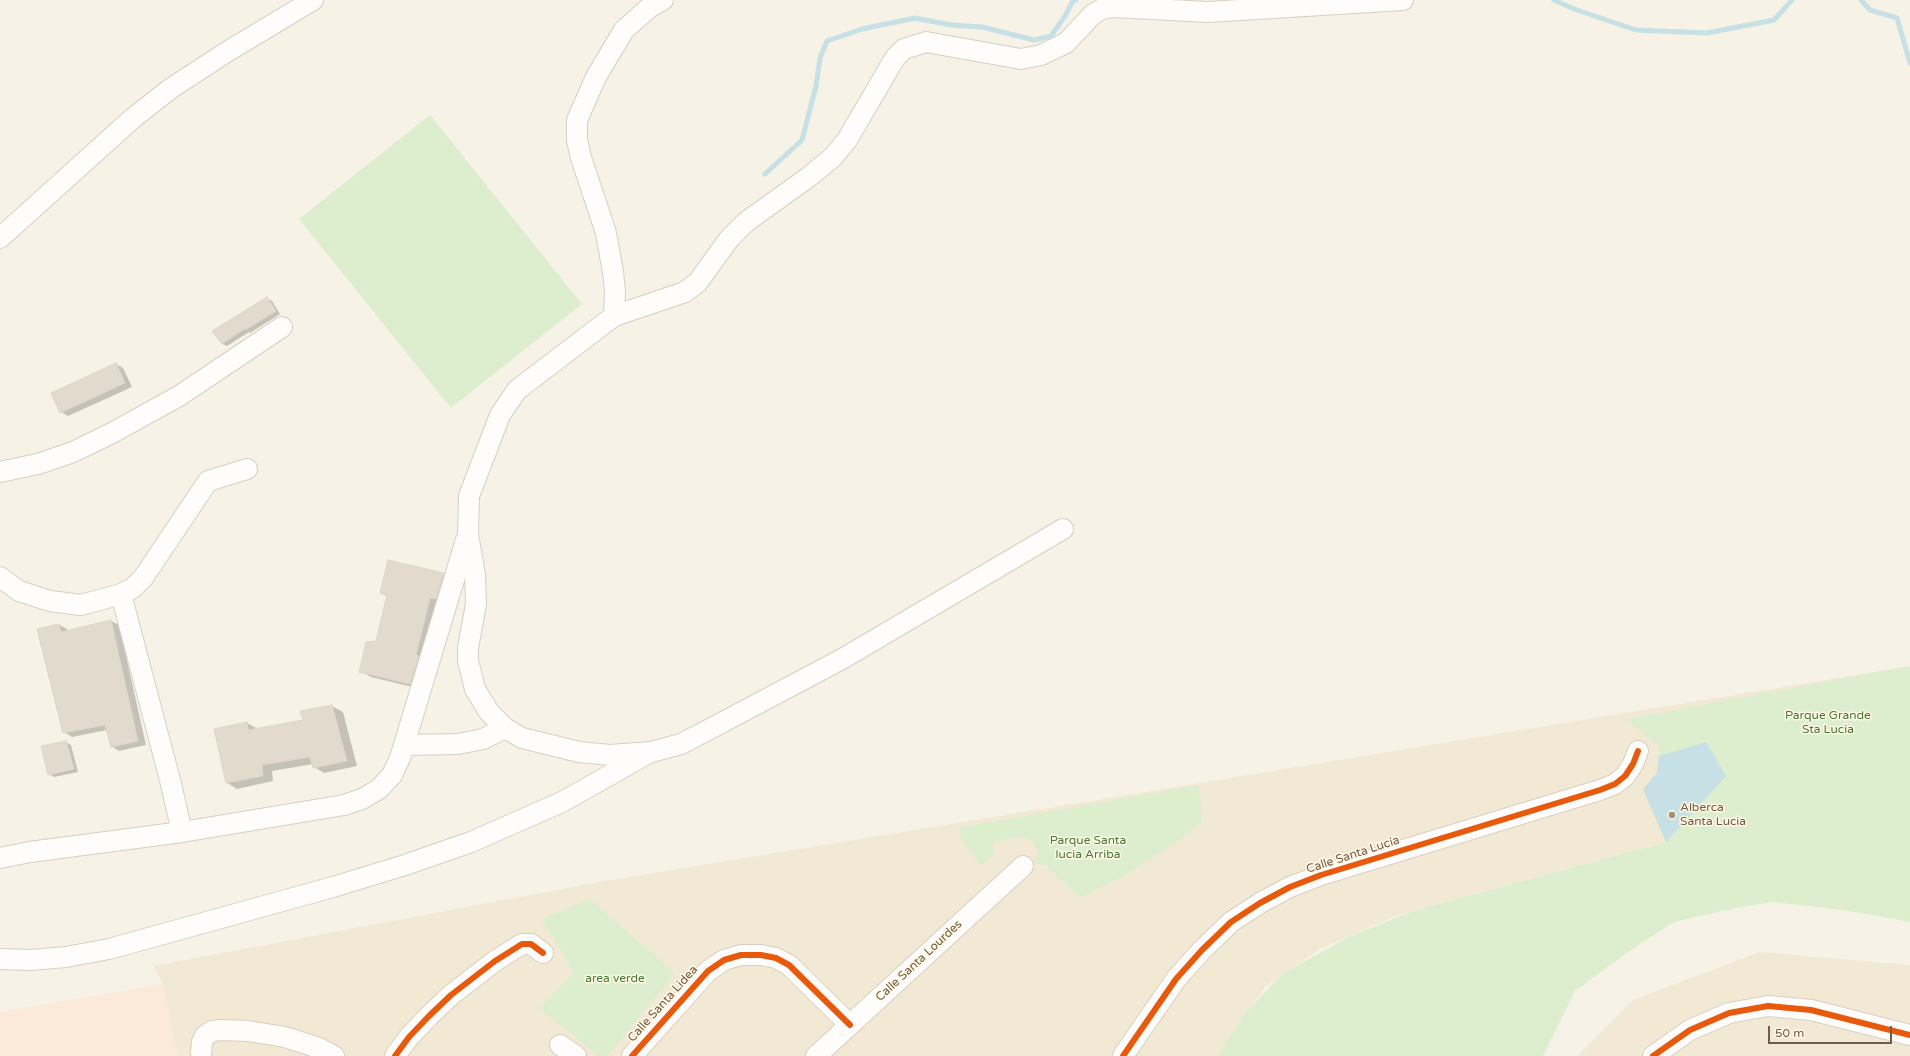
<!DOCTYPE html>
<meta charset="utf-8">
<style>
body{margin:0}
#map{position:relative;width:1910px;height:1056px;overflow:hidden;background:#f6f2e5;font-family:"Varela Round",sans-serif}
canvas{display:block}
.scale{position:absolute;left:1768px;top:1026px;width:124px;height:18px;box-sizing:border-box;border:2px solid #745b45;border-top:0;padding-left:5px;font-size:12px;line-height:14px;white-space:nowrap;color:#745b45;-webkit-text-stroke:3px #fff8e5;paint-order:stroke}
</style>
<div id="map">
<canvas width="1910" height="1056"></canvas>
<div class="scale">50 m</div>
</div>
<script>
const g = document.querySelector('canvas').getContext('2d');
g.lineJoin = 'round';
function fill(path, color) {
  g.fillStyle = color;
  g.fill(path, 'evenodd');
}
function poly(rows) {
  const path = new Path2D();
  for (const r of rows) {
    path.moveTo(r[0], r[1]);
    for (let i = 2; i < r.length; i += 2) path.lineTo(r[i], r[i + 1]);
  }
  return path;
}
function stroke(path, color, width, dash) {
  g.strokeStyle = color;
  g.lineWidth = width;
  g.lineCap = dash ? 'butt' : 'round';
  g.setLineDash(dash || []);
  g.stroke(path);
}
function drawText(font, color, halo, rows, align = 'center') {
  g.font = font + ' "Varela Round",sans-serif';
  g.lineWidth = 3;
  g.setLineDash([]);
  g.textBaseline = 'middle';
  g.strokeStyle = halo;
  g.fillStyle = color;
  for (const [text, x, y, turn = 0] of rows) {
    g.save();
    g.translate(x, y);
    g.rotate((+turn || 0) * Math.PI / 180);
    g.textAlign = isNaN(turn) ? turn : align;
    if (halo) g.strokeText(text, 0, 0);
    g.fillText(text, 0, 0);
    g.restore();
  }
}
const residential = poly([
 [1904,667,1910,678,1666,842,1395,916,1320,949,1265,987,1217,1056,175,1056,163,984,154,966,599,882],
 [1760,952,1910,965,1910,1056,1578,1056,1633,1000]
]);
const commercial = poly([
 [163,984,178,1056,0,1056,0,1012]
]);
const green = poly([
 [430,115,582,304,451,408,299,219],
 [1904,667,1910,667,1910,922,1844,910,1772,902,1736,908,1674,922,1628,952,1575,991,1543,1056,1217,1056,1248,1010,1282,974,1348,937,1413,911,1666,842,1643,789,1657,773,1660,747,1626,719],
 [1199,785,1202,822,1178,841,1128,874,1080,898,1046,865,1034,864,1038,852,1032,841,1020,837,994,842,992,858,980,865,959,836,961,827],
 [590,899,675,973,607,1056,599,1056,539,1008,574,972,541,919]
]);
const water = poly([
 [1706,742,1726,776,1666,842,1643,789,1657,773,1659,756]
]);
const shadow = poly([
 [267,298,272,301,280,314,250,333,249,332,227,346,222,344],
 [116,364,123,368,132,387,68,416,61,412],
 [444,574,454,580,421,689,371,677,360,671,377,642,388,597,381,593],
 [111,621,119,625,146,745,119,751,111,746,107,730,72,737,64,732,59,625,67,629,67,632],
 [332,706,343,712,357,766,324,773,314,767,313,764,272,771,273,781,237,789,226,782,216,729,247,723,258,729,304,721],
 [66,742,71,745,78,772,54,777,49,774]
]);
const stream = poly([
 [1554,0,1574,9,1636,30,1707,33,1774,20,1792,0],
 [1861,0,1870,10,1897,18,1910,63],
 [765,174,802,140,816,86,820,58,827,41,862,29,915,18,951,25,982,27,1034,40,1051,36,1065,16,1073,1,1076,0]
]);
const building = poly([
 [267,297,276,311,245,330,244,329,222,344,212,331,267,297],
 [116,363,125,383,60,413,51,393,116,363],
 [388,560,444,573,436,599,430,598,416,655,419,656,410,684,359,672,366,642,376,641,387,595,380,593,388,560],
 [111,620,138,741,111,747,105,725,63,733,37,629,59,624,61,632,111,620],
 [332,705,347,761,313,768,310,757,262,765,263,776,226,783,214,729,247,722,248,730,303,720,300,711,332,705],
 [66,741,74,769,48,775,41,746,66,741]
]);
const minor = poly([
 [0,238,132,119,170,89,225,53,313,0],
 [614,316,615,292,613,272,606,233,581,158,577,140,577,120,596,77,624,30,650,7,663,0],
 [0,472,38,464,73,452,112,433,179,396,282,327],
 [1063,529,842,659,708,730,681,744,651,752,610,755,579,752,522,738,505,728,489,712,475,689,468,661,468,648,476,604,475,575,468,534,469,496,500,415,517,390,614,316,685,292,698,282,729,239,746,222,810,176,833,157,847,140,895,58,904,49,926,42,1021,59,1041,55,1066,43,1093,14,1102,9,1114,7,1208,12,1403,0],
 [0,577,19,591,50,601,81,605,121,594,133,588,143,578,208,481,247,469],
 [121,594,170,780,182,832,344,805,362,799,379,789,392,775,400,758,466,540],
 [404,745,458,744,483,739,505,728],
 [0,858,30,852,182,832],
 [0,959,30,960,66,957,109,949,333,887,405,865,471,842,562,802,647,754],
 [560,1045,576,1056],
 [201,1053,202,1042,205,1036,212,1031,221,1030,248,1031,285,1037,319,1048,334,1056],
 [395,1056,409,1037,429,1016,451,995,495,961,522,944,531,944,543,953],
 [632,1056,708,971,724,960,741,955,761,955,776,958,789,965,850,1025],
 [816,1056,1023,866],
 [1123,1056,1176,979,1202,950,1231,922,1260,903,1290,887,1321,875,1600,790,1615,784,1625,776,1633,764,1638,751],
 [1653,1056,1690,1030,1729,1013,1768,1006,1811,1010,1910,1035]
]);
const cycleway = poly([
 [395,1056,409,1037,429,1016,451,995,495,961,522,944,531,944,543,953],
 [632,1056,708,971,724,960,741,955,761,955,776,958,789,965,850,1025],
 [1123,1056,1176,979,1202,950,1231,922,1260,903,1290,887,1321,875,1600,790,1615,784,1625,776,1633,764,1638,751],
 [1653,1056,1690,1030,1729,1013,1768,1006,1811,1010,1910,1035]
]);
const markers = [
 [1672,815,4,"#a2907d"]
];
const parkNames = [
 ["Parque Grande",1828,716],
 ["Sta Lucia",1828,730],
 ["Parque Santa",1088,841],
 ["lucia Arriba",1088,855],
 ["area verde",615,979]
];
const poiNames = [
 ["Alberca",1680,808],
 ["Santa Lucia",1680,822]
];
const streetNames = [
 ["Calle Santa Lucía",1353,855,-18],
 ["Calle Santa Lourdes",919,961,-43],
 ["Calle Santa Lidea",663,1004,-48]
];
fill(residential, '#f2e9d4');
fill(commercial, '#fbead9');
fill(green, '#ddeece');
fill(water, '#c6e0e6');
fill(shadow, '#0003');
stroke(stream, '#c6e0e6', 5);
fill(building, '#e2dacc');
stroke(building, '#dfd5c7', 1);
stroke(minor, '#d7cfc3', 22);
stroke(minor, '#fefdfb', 20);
stroke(cycleway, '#e8590c', 6);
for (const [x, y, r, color] of markers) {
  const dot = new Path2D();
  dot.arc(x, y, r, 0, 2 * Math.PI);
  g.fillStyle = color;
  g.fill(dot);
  stroke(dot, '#fff8e5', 1.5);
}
drawText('12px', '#487b3c', '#fff8e5', parkNames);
drawText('12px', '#745b45', '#fff8e5', poiNames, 'left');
drawText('12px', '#745b45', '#fff8e5', streetNames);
</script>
